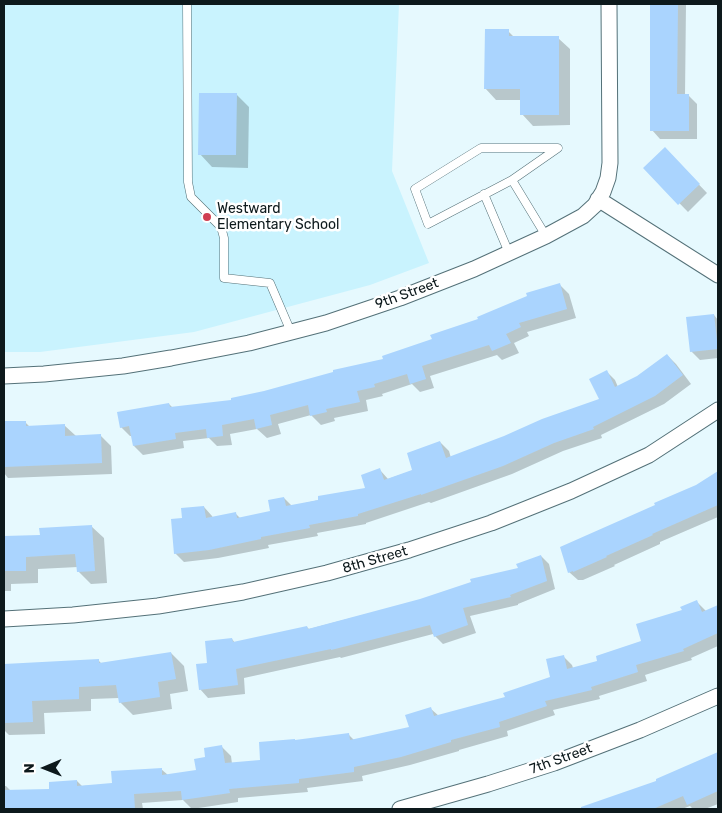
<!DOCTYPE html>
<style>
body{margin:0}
#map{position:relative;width:722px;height:813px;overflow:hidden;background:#e6f9fe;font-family:Rubik,sans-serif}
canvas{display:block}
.frame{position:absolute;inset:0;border:5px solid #0d191c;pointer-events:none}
.north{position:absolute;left:20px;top:743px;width:50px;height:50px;-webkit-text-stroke:4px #fff;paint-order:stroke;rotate:269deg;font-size:14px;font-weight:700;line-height:20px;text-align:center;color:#0d191c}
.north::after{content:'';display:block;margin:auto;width:18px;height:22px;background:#0d191c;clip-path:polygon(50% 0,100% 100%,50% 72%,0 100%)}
</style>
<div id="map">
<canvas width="722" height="813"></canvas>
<div class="frame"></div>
<div class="north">N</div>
</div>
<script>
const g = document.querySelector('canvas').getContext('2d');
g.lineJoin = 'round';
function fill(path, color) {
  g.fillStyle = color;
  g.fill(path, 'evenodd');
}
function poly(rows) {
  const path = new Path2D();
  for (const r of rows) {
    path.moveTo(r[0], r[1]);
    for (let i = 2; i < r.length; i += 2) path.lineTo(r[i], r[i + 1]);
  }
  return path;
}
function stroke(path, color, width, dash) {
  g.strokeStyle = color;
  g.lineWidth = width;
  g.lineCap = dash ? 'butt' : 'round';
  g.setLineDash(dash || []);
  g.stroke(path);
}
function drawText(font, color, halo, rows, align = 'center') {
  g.font = font + ' Rubik,sans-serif';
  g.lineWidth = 5;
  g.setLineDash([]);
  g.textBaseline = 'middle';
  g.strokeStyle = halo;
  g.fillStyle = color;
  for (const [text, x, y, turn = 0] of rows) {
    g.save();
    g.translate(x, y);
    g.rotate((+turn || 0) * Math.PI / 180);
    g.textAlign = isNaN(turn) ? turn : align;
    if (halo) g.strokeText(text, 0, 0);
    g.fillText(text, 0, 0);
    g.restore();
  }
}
const built = poly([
 [4,4,399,4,392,171,429,263,370,285,194,332,40,352,4,352]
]);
const shadow = poly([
 [651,4,686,4,685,96,689,96,697,104,697,139,660,139,652,130],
 [508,31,515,38,558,38,570,49,570,125,533,126,522,114,522,100,496,100,485,88],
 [236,94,249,107,248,168,212,167,200,154],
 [665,149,707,193,688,212,645,168],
 [560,285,569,294,576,318,527,332,529,336,514,343,519,353,502,360,497,355,430,376,434,388,420,392,412,384,382,394,383,396,366,400,368,411,334,418,335,421,321,425,311,415,278,424,281,434,267,438,257,429,230,434,232,445,217,446,209,438,183,441,184,448,143,455,134,446,132,436,130,436,121,427,169,404,173,408,233,401,384,360,480,320],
 [714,315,718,320,718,358,700,360,691,351],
 [667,355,676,364,691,384,664,404,601,435,602,438,563,451,512,474,431,503,429,502,366,523,366,524,317,533,318,536,268,545,269,548,218,558,184,562,175,553,184,519,204,507,212,516,213,518,236,514,240,518,271,512,284,498,292,506,367,489,380,470,388,479,414,470,440,442,449,451,451,458,601,400,607,372,615,380,618,387,638,377],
 [25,422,30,427,64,425,76,436,100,435,111,446,112,474,8,478,4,473,4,439,5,439],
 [718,472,718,517,660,542,660,544,614,565,615,566,583,580,578,580,569,572,657,506,696,486],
 [91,526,104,538,107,583,91,584,78,571,78,567,38,569,38,583,11,584,11,591,4,591,4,537,41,536],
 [541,556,549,564,555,589,518,604,518,605,470,616,476,633,443,644,433,634,341,658,340,657,244,678,245,694,208,698,200,689,208,664,232,639,235,643,307,627,309,629,420,600,519,569],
 [697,602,706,611,718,606,718,646,691,658,692,660,645,675,647,681,599,696,600,699,553,710,555,715,507,731,508,736,459,750,459,751,410,765,362,776,363,781,307,788,308,792,238,798,238,802,192,809,183,800,142,803,143,809,4,809,4,786,6,786,11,791,50,790,77,781,82,786,113,784,161,769,168,775,197,771,207,758,222,747,231,756,232,764,262,761,296,741,349,735,354,740,410,728,431,709,439,716,506,698,552,678,563,656,572,665,573,668,599,662,643,642],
 [171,653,184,666,188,691,170,694,172,709,133,715,120,702,119,698,91,699,91,711,44,713,45,734,9,735,4,730,4,666,99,661,102,664],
 [718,754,718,804,705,809,693,809,690,806,682,809,584,809,658,781,702,760]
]);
const building = poly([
 [650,4,678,4,677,94,689,94,689,131,650,131],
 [485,29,509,29,509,36,559,36,559,115,520,115,520,89,484,89],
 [199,93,237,93,236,155,198,155],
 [665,147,700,184,678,205,643,168],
 [560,283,567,309,519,323,521,327,506,334,511,343,492,351,489,345,422,366,426,379,410,384,407,374,374,384,375,387,357,391,360,402,326,409,327,412,310,416,308,405,270,415,272,425,256,429,254,419,222,425,223,436,207,438,206,429,175,433,176,439,133,446,129,426,120,428,117,412,169,403,170,407,231,400,231,398,264,391,333,372,333,370,383,359,382,356,432,339,430,335,478,319,477,317,527,296,526,293],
 [714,314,718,349,690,352,686,317],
 [667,354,683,375,655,396,593,427,594,429,554,443,503,466,421,495,421,494,358,514,358,516,309,525,310,528,261,537,261,539,209,550,174,554,171,519,182,518,181,508,204,506,206,518,236,512,237,518,270,511,268,500,284,497,286,506,318,500,318,496,365,488,361,475,380,468,384,480,412,470,407,453,440,441,446,458,504,436,542,419,599,399,589,379,607,370,615,387,637,376],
 [4,421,26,421,26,426,65,424,65,436,101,434,102,463,4,467],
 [718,471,718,505,652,534,653,535,606,556,607,557,573,572,573,571,568,573,560,547,655,505,654,503,696,485],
 [92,525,95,571,77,572,75,554,26,557,26,571,4,571,4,536,40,535,39,528],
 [541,555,547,581,510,595,511,597,463,608,468,625,434,637,430,625,331,650,331,649,236,669,238,685,199,690,196,664,207,663,205,641,232,638,233,642,307,626,308,629,420,599,471,582,470,579,518,568,516,564],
 [697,600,702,612,718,605,718,633,683,649,684,651,636,665,638,672,591,687,592,690,545,701,547,706,499,722,500,727,451,740,451,742,401,757,354,767,354,772,299,779,299,783,229,789,230,793,182,800,181,791,134,794,135,809,4,809,4,790,49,789,49,782,77,780,77,786,112,783,111,771,162,768,162,775,196,770,194,759,205,757,204,748,222,745,225,763,260,760,259,742,295,739,295,740,349,733,350,740,409,727,405,715,431,707,434,716,505,697,503,693,550,677,546,659,564,655,567,669,597,661,596,656,641,641,636,624,682,610,680,607],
 [171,652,176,679,158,682,160,697,119,703,116,685,79,687,79,699,32,701,33,722,4,723,4,664,99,659,99,663],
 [718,752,718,791,687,805,683,796,653,809,581,809,581,807,656,781,656,779]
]);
const lane = poly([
 [187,4,188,182,191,197,221,227,224,238,224,278,270,283,291,332],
 [512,180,558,148,481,148,415,189,428,224,512,180,546,236],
 [484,194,509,253]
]);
const street = poly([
 [598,199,718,275],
 [4,376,44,374,123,366,171,358,249,343,326,323,400,298,474,269,546,236,583,216,595,205,603,192,608,178,610,163,609,4],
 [4,619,73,615,158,606,243,592,327,573,409,550,491,523,571,491,649,455,718,410],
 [400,809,488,784,554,763,640,730,718,696]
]);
const markers = [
 [207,217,5,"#d03f52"]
];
const poiNames = [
 ["Westward",217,209],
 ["Elementary School",217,225]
];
const streetNames = [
 ["9th Street",407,294,-20],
 ["8th Street",375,560,-16],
 ["7th Street",561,759,-20]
];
fill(built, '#c9f3fe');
fill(shadow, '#0003');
fill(building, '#aad4fe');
stroke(lane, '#547178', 9);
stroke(street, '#547178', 17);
stroke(lane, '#fff', 8);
stroke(street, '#fff', 15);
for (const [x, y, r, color] of markers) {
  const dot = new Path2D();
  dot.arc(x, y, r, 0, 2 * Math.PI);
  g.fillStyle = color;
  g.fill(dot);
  stroke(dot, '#fff', 2);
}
drawText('14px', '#0d191c', '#fff', poiNames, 'left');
drawText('14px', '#0d191c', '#fff', streetNames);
</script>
